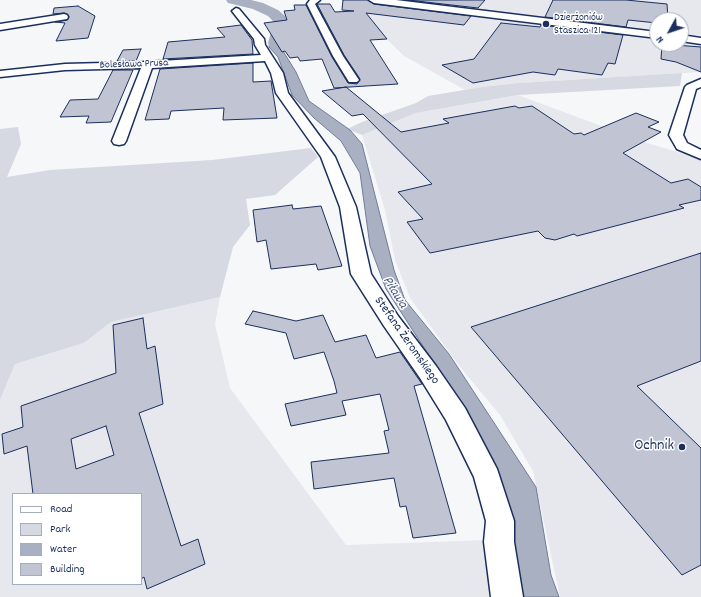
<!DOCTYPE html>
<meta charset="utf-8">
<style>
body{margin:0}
#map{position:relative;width:701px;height:597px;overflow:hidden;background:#f6f7f9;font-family:Dekko,sans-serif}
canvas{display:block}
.legend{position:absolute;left:12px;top:493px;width:130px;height:92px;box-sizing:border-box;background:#fff;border:1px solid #a4acbf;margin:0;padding:5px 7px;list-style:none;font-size:12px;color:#1b2f5e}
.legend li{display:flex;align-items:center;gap:8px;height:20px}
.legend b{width:20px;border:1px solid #a4acbf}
.north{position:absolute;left:649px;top:12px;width:40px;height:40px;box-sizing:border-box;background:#fff;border:1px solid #a4acbf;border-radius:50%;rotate:230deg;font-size:11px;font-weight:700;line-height:16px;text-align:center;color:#1b2f5e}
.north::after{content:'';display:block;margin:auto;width:14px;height:18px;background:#1b2f5e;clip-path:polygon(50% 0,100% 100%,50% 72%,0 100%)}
</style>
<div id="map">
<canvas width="701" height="597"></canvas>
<ul class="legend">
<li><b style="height:5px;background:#fff"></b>Road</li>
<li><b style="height:11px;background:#d6d9e2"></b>Park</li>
<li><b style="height:11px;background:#a9b0c1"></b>Water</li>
<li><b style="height:11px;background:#c0c4d3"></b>Building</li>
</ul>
<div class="north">N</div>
</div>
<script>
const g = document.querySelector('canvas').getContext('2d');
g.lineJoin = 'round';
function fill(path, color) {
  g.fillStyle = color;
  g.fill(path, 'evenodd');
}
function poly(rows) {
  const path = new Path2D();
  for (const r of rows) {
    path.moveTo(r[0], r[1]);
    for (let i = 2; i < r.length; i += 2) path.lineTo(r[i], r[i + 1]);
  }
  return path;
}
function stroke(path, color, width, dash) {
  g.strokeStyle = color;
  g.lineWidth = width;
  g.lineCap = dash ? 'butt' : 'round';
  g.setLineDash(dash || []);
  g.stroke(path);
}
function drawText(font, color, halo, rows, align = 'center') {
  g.font = font + ' Dekko,sans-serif';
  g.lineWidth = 3;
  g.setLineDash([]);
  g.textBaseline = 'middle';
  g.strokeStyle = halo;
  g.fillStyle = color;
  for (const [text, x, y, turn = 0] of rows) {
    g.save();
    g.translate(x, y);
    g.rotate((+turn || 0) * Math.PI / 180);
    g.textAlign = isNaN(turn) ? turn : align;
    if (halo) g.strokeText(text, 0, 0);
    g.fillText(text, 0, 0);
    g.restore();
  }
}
const built = poly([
 [347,0,657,40,657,44,681,43,701,46,701,72,519,83,482,87,465,90,404,56],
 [397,0,701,0,701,36,681,33,681,20,657,20,657,30],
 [518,95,647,143,701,159,701,597,560,597,533,471,500,415,460,367,410,298,395,260,385,210,362,135,416,113],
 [220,297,215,324,230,388,346,545,489,540,496,597,0,597,0,400,15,364,84,343,111,322],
 [13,494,141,494,141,584,13,584]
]);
const green = poly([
 [682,73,680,86,518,95,416,113,362,135,347,129,362,122,416,103,428,96,482,87,519,83],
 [18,127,21,144,7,177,50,170,212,160,311,148,318,157,275,195,246,199,250,225,233,247,220,297,111,322,84,343,15,364,0,400,0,129]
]);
const water = poly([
 [228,0,243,1,274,11,284,19,278,43,296,72,309,101,350,130,362,144,394,270,405,300,449,354,536,487,551,575,559,597,523,597,454,394,386,289,370,246,360,173,341,141,314,118,292,95,278,57,269,47,270,40,274,32,275,17,265,11,228,0]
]);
const river = poly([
 [226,0,251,0,263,3,278,10,284,15,290,22,284,43,282,47,276,48,270,47,268,43,274,22,268,16,253,9,228,3,226,0]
]);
const building = poly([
 [343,0,368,0,374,4,471,16,464,25,366,13,387,39,370,40,398,84,334,88,322,59,300,61,298,57,290,58,285,51,282,52,264,23,287,20,284,11,295,10,294,5,306,5,332,57,348,83,357,84,360,79,344,55,317,4,330,4,335,12,354,11,342,10,343,0],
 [408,0,485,0,478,8,408,0],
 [553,0,626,0,667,4,668,20,657,20,657,23,628,20,626,27,545,17,553,0],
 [78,6,95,16,88,38,56,41,65,23,55,22,67,20,69,16,64,13,53,14,54,8,78,6],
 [501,23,540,27,541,25,623,35,615,64,608,63,602,75,558,69,555,75,533,72,473,83,442,65,474,59,501,23],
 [241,25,252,40,253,54,163,59,168,42,225,37,217,28,241,25],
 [662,44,701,47,701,72,676,62,661,59,662,44],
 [141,49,136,61,117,61,123,50,141,49],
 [253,63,253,82,271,81,277,118,223,120,224,108,171,111,169,119,145,120,160,69,253,63],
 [113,70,133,70,111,122,86,123,89,116,60,117,70,100,98,99,113,70],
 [346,87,401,132,449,123,443,119,515,106,519,108,532,106,574,134,581,133,584,135,636,113,659,122,648,127,661,132,623,153,671,183,688,179,701,187,701,200,679,205,684,208,577,236,574,234,555,240,545,238,538,231,430,253,407,222,423,219,398,192,432,184,363,114,352,116,322,91,346,87],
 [292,205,293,209,321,206,342,266,318,270,316,264,271,269,266,240,257,242,253,210,292,205],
 [701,253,701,361,637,386,701,448,701,565,682,575,471,327,701,253],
 [253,311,296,321,323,315,335,342,366,335,376,358,400,352,422,384,414,386,456,533,413,538,406,506,400,507,394,478,314,489,311,462,389,453,384,431,389,430,380,394,342,401,346,415,291,426,285,404,337,393,334,381,324,352,294,359,286,333,245,324,253,311],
 [143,318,147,349,155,346,163,404,139,413,181,546,198,539,205,564,147,589,144,577,141,579,141,494,33,494,27,446,4,454,2,434,23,427,21,406,116,373,113,325,143,318],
 [106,426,114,455,76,469,71,439,106,426]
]);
const minor = poly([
 [310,0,320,0,315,4,343,56,359,80,357,82,349,82,333,56,307,4,310,0],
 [236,8,239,9,264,39,265,45,283,73,288,93,335,157,356,207,371,274,398,316,436,366,465,408,497,469,514,521,514,542,523,597,491,597,484,542,486,521,474,477,446,420,420,378,384,326,351,274,340,207,321,157,276,93,271,73,265,61,152,68,126,141,124,144,119,145,114,144,112,141,141,68,65,70,0,77,0,71,65,64,143,62,261,55,255,45,254,39,232,11,236,8],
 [64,14,67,15,68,17,67,19,0,30,0,24,64,14],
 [701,79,701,87,696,89,683,135,687,143,701,150,701,159,677,149,669,135,685,87,687,85,701,79]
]);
const secondary = poly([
 [369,0,396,0,657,32,657,38,374,3,369,0],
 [681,35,701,38,701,44,681,41,681,35]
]);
const markers = [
 [546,24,4,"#1b2f5e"],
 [682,447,4,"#1b2f5e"]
];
const farPoinames = [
 ["Dzierżoniów",554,18],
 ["Staszica 121",554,31]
];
const farStreetnames = [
 ["Bolesława Prusa",134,65,-2]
];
const streetNames = [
 ["Stefana Żeromskiego",406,341,55]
];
const waterNames = [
 ["Piława",394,293,58]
];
const nearPoinames = [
 ["Ochnik",674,447]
];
fill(built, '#e6e8ee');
fill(green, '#d6d9e2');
fill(water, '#a9b0c1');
stroke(water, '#707c99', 1);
fill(river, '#a9b0c1');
fill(building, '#c0c4d3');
stroke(building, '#1b2f5e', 1);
stroke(minor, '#1b2f5e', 3);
stroke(secondary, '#1b2f5e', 3);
fill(minor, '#fff');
fill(secondary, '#fff');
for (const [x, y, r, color] of markers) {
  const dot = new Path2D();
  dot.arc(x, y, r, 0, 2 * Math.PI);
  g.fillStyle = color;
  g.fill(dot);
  stroke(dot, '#fff', 1.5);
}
drawText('11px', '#1b2f5e', '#fff', farPoinames, 'left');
drawText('11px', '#1b2f5e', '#fff', farStreetnames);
drawText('13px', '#1b2f5e', '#fff', streetNames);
drawText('italic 14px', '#4d5c81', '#fff', waterNames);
drawText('16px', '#1b2f5e', '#fff', nearPoinames, 'right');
</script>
